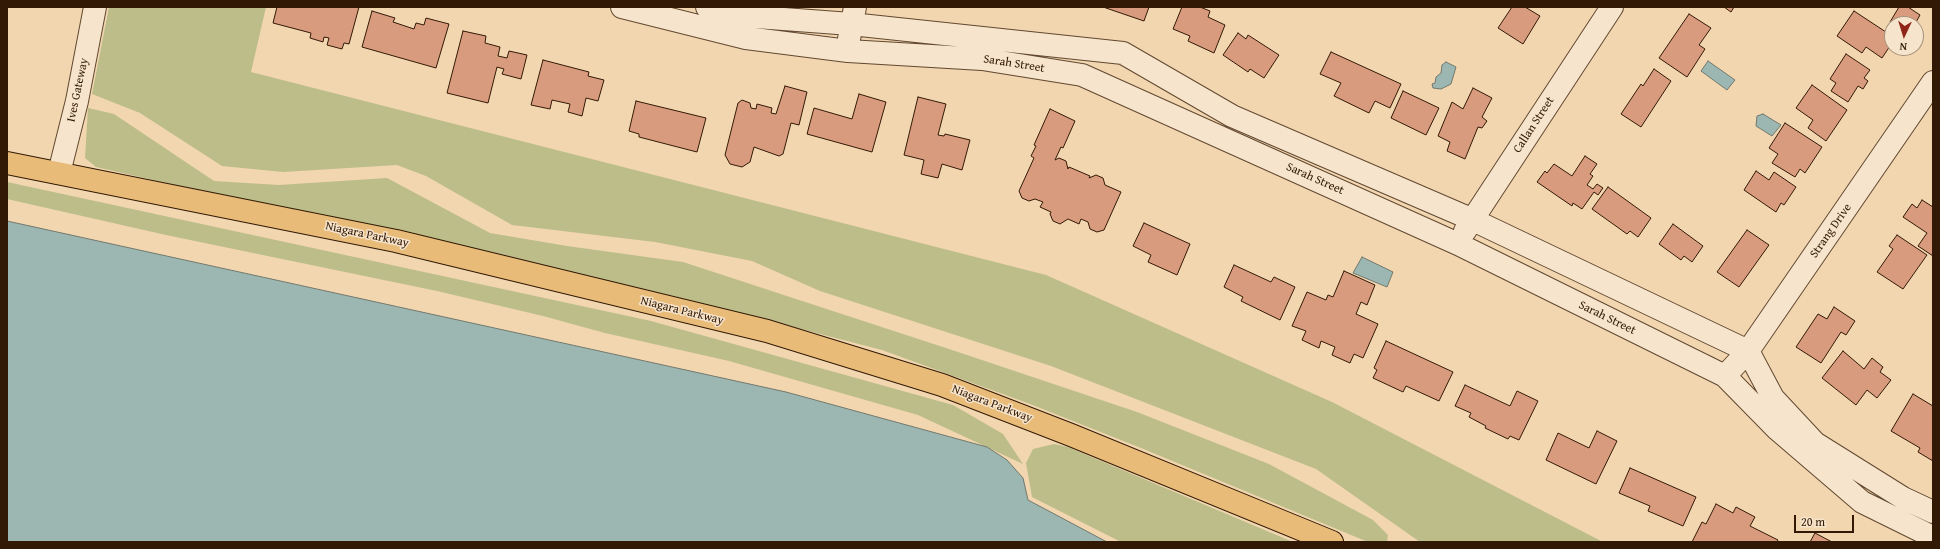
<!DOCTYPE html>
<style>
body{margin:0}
#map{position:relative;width:1940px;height:549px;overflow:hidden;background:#f1d6b0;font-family:"Gentium Book Plus",serif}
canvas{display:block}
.frame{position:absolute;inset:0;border:8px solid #321905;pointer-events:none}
.north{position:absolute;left:1884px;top:16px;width:40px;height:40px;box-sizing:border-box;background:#f6e4cc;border:1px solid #a8937c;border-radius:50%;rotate:184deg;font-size:11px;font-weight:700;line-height:16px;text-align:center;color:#321905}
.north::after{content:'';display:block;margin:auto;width:14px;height:18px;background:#8f2418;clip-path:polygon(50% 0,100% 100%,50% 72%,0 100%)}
.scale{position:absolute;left:1794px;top:515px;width:60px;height:18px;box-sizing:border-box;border:2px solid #321905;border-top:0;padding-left:5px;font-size:12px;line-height:14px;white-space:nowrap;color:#321905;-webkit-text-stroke:3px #f6e4cc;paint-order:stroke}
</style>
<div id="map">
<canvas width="1940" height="549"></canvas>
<div class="frame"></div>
<div class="north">N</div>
<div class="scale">20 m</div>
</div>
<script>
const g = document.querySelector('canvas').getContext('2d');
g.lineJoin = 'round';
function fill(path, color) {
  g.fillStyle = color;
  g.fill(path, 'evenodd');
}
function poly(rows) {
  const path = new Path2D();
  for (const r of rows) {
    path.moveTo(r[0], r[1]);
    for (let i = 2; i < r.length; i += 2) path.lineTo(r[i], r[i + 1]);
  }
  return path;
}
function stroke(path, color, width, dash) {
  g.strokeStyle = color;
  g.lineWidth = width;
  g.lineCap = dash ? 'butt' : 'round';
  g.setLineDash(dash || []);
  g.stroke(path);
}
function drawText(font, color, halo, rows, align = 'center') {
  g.font = font + ' "Gentium Book Plus",serif';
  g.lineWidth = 3;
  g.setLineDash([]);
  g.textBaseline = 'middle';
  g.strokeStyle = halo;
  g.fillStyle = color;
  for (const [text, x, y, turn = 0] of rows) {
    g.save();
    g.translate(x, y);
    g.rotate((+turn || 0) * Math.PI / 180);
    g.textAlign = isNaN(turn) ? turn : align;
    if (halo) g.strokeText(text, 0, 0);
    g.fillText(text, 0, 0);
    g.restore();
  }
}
const green = poly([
 [109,7,266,7,251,72,1046,275,1332,402,1603,542,1420,542,1316,469,1051,366,820,291,752,261,655,242,512,225,426,176,397,165,283,172,222,166,140,113,92,94],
 [88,108,114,114,214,181,279,185,387,178,490,233,567,246,683,262,955,351,1137,412,1269,464,1373,520,1388,535,1387,542,1368,542,1141,448,1030,404,882,350,673,296,447,247,96,167,85,158],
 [7,182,651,321,953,405,1003,434,1023,464,918,415,729,361,605,333,543,316,437,291,166,235,7,199],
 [1054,444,1068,447,1293,542,1121,542,1032,497,1026,463,1033,449]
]);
const water = poly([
 [1708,61,1735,80,1727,90,1701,71,1708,61],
 [1446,62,1456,67,1451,84,1441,89,1433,88,1432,84,1435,83,1436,77,1441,73,1442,65,1446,62],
 [1763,114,1781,125,1772,136,1756,126,1757,116,1763,114],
 [7,221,786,392,987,447,1007,460,1023,478,1028,500,1107,542,7,542,7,221],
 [1362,257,1393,272,1387,287,1353,273,1362,257]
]);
const building = poly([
 [277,7,359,7,349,44,344,43,342,49,327,45,329,38,324,37,323,42,310,38,311,33,273,23,277,7],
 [1103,7,1149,7,1144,21,1103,7],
 [1182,7,1200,7,1210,11,1208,17,1225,25,1214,53,1188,41,1190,36,1173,29,1182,7],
 [1512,7,1525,7,1540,16,1523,44,1498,28,1512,7],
 [1724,7,1734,7,1731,12,1724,7],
 [1899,7,1908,7,1920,15,1915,24,1893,24,1890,22,1899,7],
 [372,11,395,18,393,22,414,29,416,23,424,25,426,18,449,24,436,68,362,47,372,11],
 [1854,11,1892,36,1892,43,1882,58,1866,47,1862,53,1837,36,1854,11],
 [1689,14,1711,28,1699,45,1705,49,1687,77,1659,58,1689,14],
 [463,31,486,36,485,43,500,47,498,56,507,58,509,51,527,55,521,79,502,74,504,69,497,67,488,103,447,93,463,31],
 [1238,33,1246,39,1248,35,1279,55,1264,78,1250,69,1248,72,1223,55,1238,33],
 [1331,52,1401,84,1390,108,1375,101,1369,113,1334,96,1341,83,1320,74,1331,52],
 [1846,54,1870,70,1864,78,1868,81,1863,89,1858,86,1848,102,1831,91,1836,83,1830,79,1846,54],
 [543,60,589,72,588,76,604,80,598,101,586,98,582,116,568,112,570,104,552,100,550,109,531,105,543,60],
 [1654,69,1671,81,1641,127,1621,114,1641,84,1643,86,1654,69],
 [1812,85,1847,110,1826,141,1808,128,1813,120,1796,108,1812,85],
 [785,86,807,92,799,125,791,123,783,154,779,156,754,147,750,162,742,167,730,164,725,155,738,103,742,100,750,103,751,108,756,109,757,104,772,108,771,113,776,114,785,86],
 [1473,88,1492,98,1482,117,1487,121,1482,128,1478,127,1465,159,1447,151,1450,142,1438,136,1452,102,1463,109,1473,88],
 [1403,91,1439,108,1426,135,1391,118,1403,91],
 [859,94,886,102,872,152,807,134,814,108,852,119,859,94],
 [918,97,946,104,938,135,944,136,945,134,970,140,962,170,942,164,938,178,921,174,924,160,904,155,918,97],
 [636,101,706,118,697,152,639,137,639,134,629,131,636,101],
 [1050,109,1075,121,1063,148,1061,147,1055,160,1059,158,1066,161,1068,169,1069,167,1090,176,1089,178,1096,175,1103,178,1105,185,1121,192,1104,230,1097,232,1090,229,1088,222,1081,219,1079,224,1068,219,1060,224,1053,221,1050,214,1051,212,1040,207,1043,202,1035,199,1029,201,1022,198,1019,191,1034,158,1031,156,1036,146,1034,145,1050,109],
 [1785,123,1822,147,1805,173,1800,169,1795,177,1772,163,1778,154,1769,148,1785,123],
 [1585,156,1597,164,1590,174,1593,176,1587,185,1593,189,1597,184,1603,188,1598,195,1594,192,1582,209,1573,203,1572,206,1537,182,1545,171,1547,173,1554,164,1572,176,1585,156],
 [1756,171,1769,180,1774,172,1796,187,1784,205,1781,203,1776,212,1744,190,1756,171],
 [1608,187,1651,218,1638,237,1630,231,1627,234,1592,209,1608,187],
 [1922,200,1933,207,1933,256,1918,246,1927,233,1903,217,1912,204,1917,208,1922,200],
 [1144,223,1190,244,1177,275,1148,262,1151,255,1133,246,1144,223],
 [1673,224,1703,246,1692,262,1684,256,1681,260,1659,244,1673,224],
 [1747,230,1769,245,1739,287,1717,272,1747,230],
 [1897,235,1927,255,1903,289,1877,272,1893,249,1889,246,1897,235],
 [1234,265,1271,282,1274,277,1295,287,1280,320,1241,301,1243,297,1224,287,1234,265],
 [1344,271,1375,285,1367,305,1361,302,1356,314,1378,324,1363,358,1354,354,1350,363,1332,355,1335,347,1321,341,1319,348,1302,340,1306,331,1292,326,1307,292,1326,300,1328,295,1333,297,1344,271],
 [1834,307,1855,321,1846,335,1841,332,1821,363,1796,347,1818,314,1827,319,1834,307],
 [1386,341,1453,372,1439,401,1406,386,1403,392,1373,378,1377,370,1374,368,1386,341],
 [1843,351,1864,369,1872,358,1883,367,1880,372,1891,380,1877,398,1867,390,1856,405,1822,378,1843,351],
 [1465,385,1510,406,1517,391,1538,401,1519,440,1510,436,1508,439,1485,428,1486,426,1469,417,1471,413,1455,406,1465,385],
 [1913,394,1933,406,1933,461,1918,452,1920,448,1891,431,1913,394],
 [1597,431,1617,441,1596,484,1546,460,1558,433,1589,448,1597,431],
 [1630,468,1696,497,1683,526,1648,511,1650,506,1619,493,1630,468],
 [1716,504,1733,513,1736,507,1755,517,1750,526,1778,540,1777,542,1692,542,1702,522,1706,524,1716,504],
 [1815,533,1832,542,1810,542,1815,533]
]);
const minor = poly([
 [622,7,746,38,848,51,982,59,1082,75,1458,244,1725,376,1778,430,1862,502,1933,537],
 [707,7,743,16,851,24,1123,53,1232,116,1471,219,1748,351,1773,398,1815,443,1903,498,1933,512],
 [849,39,855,7],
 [59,173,77,101,95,7],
 [1465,231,1612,7],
 [1725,376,1748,351,1933,82]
]);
const major = poly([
 [7,163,396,241,767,331,942,385,1071,435,1332,542]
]);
const streetNames = [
 ["Sarah Street",1014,64,9],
 ["Ives Gateway",78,90,-78],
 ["Callan Street",1534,125,-57],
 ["Sarah Street",1315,179,24],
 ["Strang Drive",1831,231,-55],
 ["Niagara Parkway",367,235,12],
 ["Niagara Parkway",682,311,14],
 ["Sarah Street",1607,318,26],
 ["Niagara Parkway",992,404,21]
];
fill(green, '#bdbd89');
fill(water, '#9cb7b2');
stroke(water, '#72786d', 1);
fill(building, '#d99b7e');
stroke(building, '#321905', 1);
stroke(minor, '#624830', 24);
stroke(major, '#321905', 24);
stroke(minor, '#f6e4cc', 22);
stroke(major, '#e8bb78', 22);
drawText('12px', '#321905', '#f6e4cc', streetNames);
</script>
